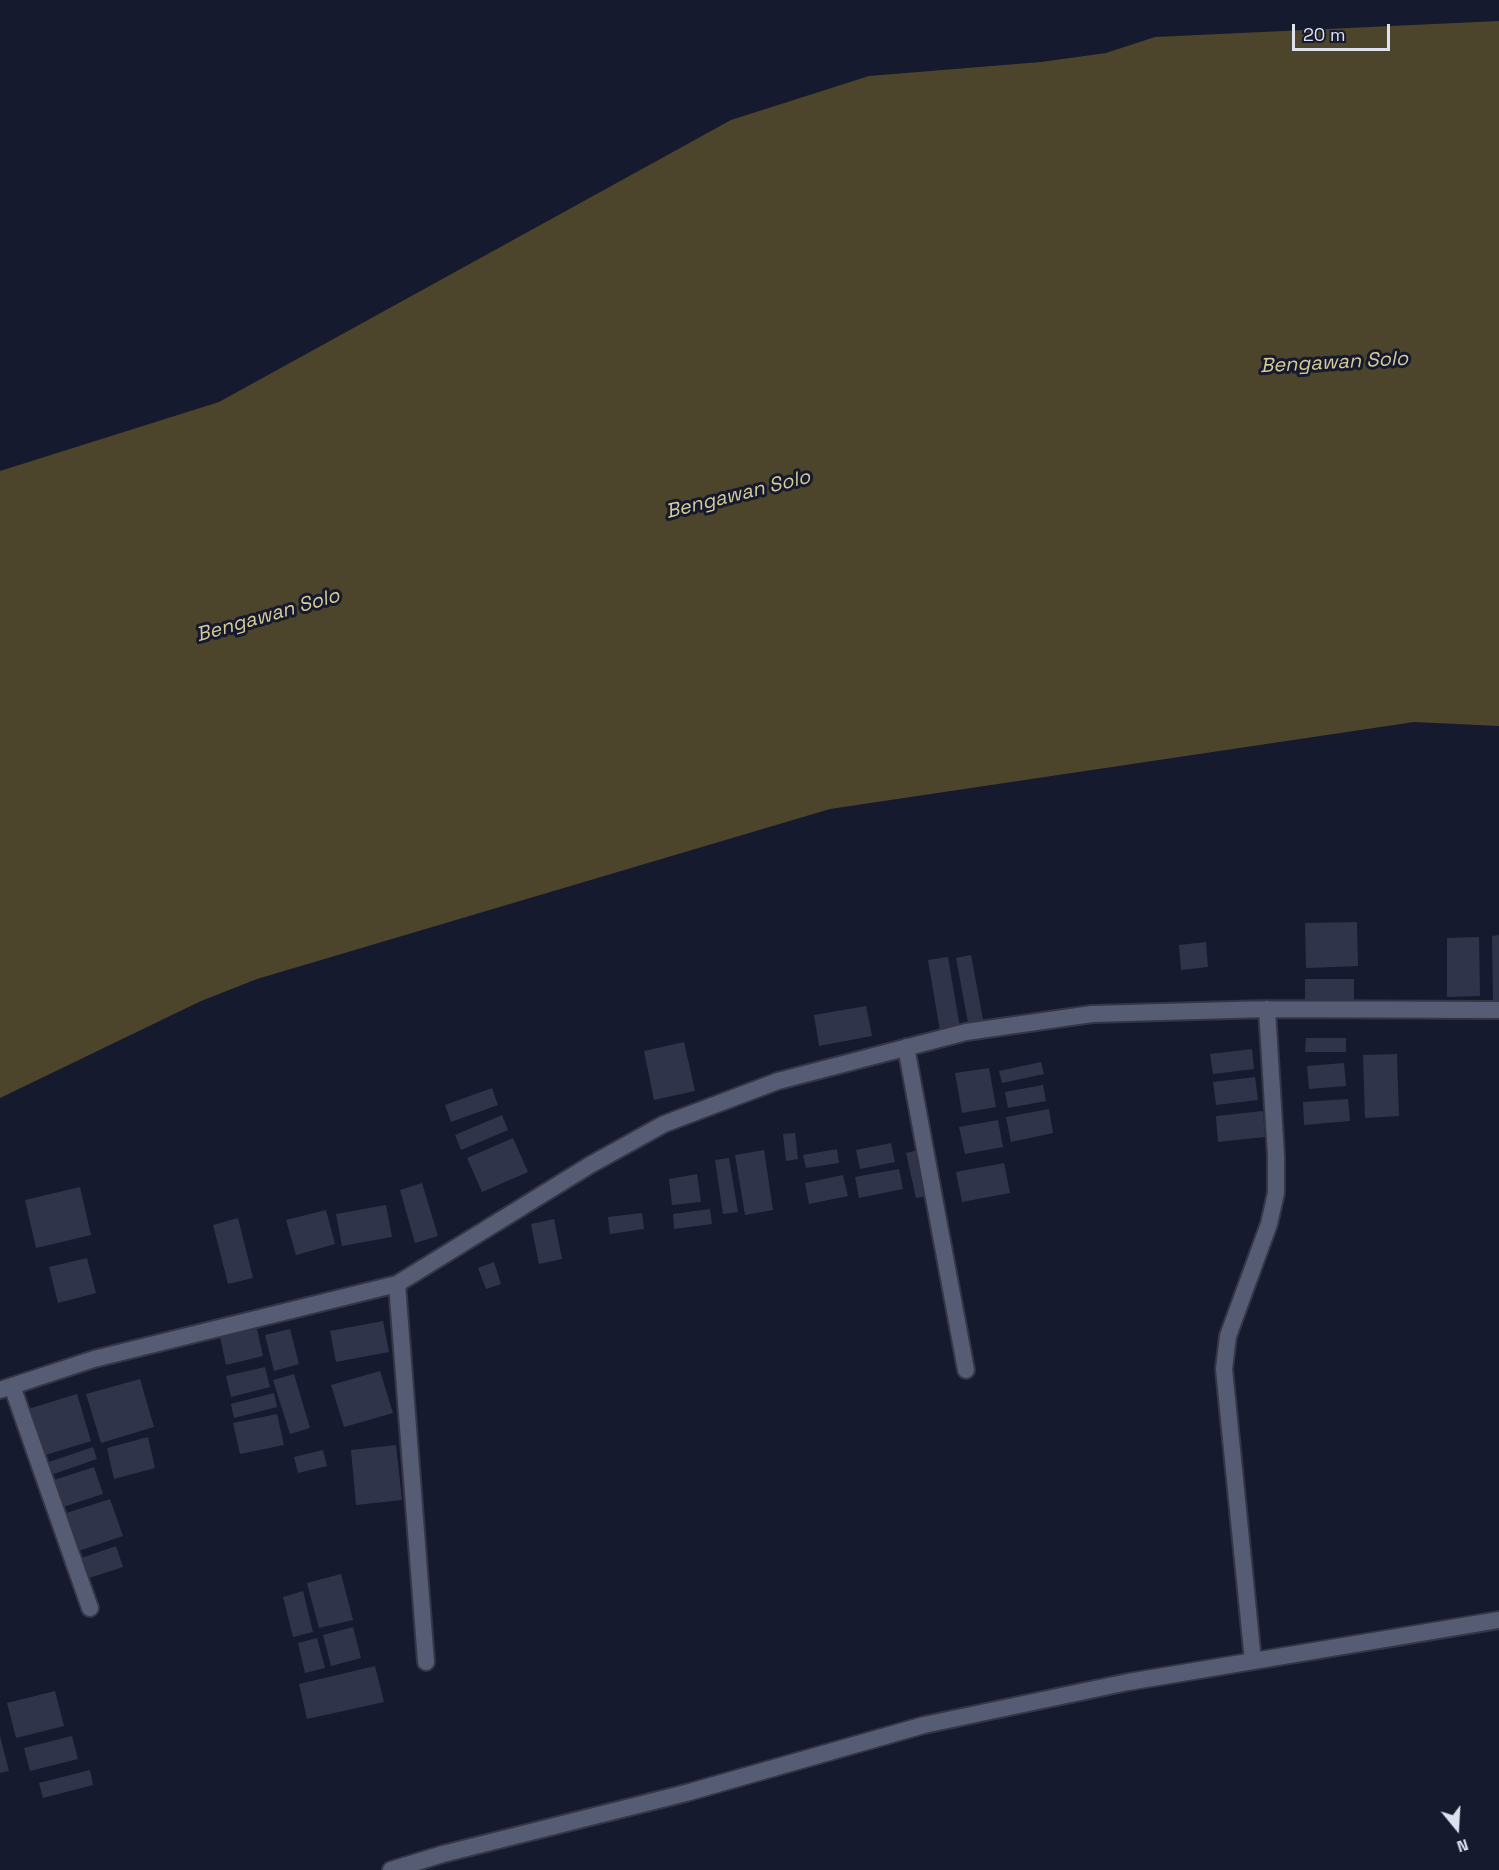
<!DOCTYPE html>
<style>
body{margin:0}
#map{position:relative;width:1499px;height:1870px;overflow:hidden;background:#161a2f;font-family:"Space Grotesk",sans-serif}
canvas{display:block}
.north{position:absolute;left:1427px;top:1798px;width:60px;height:60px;-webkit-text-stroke:4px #161a2f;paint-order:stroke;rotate:162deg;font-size:16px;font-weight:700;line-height:24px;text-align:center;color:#dde1f0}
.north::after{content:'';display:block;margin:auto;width:21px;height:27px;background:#dde1f0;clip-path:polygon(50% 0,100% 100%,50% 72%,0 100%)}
.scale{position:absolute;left:1292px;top:24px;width:98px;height:27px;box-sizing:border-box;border:3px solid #dde1f0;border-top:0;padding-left:8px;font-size:18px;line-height:21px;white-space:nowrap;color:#dde1f0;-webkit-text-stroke:4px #161a2f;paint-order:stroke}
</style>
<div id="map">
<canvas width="1499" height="1870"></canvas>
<div class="north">N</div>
<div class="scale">20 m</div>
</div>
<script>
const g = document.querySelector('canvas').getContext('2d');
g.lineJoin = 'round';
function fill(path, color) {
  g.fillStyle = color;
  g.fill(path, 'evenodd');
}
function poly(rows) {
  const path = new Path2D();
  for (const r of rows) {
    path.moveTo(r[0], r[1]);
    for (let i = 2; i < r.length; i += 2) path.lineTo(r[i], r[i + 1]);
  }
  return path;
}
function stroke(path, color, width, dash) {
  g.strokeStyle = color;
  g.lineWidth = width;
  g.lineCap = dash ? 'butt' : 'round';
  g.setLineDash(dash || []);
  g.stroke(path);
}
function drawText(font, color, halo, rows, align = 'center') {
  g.font = font + ' "Space Grotesk",sans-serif';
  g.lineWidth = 6;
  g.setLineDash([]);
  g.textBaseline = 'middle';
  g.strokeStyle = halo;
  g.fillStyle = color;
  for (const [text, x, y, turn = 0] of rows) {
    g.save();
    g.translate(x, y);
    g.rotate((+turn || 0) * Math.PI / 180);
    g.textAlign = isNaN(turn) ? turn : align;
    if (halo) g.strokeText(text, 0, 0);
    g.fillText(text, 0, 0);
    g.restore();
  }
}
const water = poly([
 [1499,21,1499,726,1414,722,830,809,257,979,201,1001,0,1098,0,471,219,402,731,120,869,76,1041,62,1106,53,1155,37]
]);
const building = poly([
 [1357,922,1358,966,1306,968,1305,923],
 [1499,935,1499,1000,1493,1000,1492,936],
 [1479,937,1480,996,1447,997,1447,938],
 [1206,942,1208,967,1181,970,1179,945],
 [971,955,984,1025,969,1028,956,958],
 [948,957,960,1028,940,1031,928,960],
 [1305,979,1354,979,1354,1005,1305,1005],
 [866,1006,872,1036,819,1046,814,1015],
 [1306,1038,1346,1038,1346,1052,1305,1052],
 [684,1042,695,1091,654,1100,644,1051],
 [1252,1049,1254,1069,1213,1074,1210,1054],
 [1397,1054,1399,1116,1365,1118,1363,1055],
 [1041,1062,1044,1074,1002,1083,999,1071],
 [1344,1063,1346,1086,1309,1089,1307,1066],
 [989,1068,996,1107,962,1113,955,1073],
 [1255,1077,1258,1100,1216,1105,1213,1082],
 [1043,1085,1046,1101,1008,1108,1005,1092],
 [492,1088,498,1105,451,1122,445,1105],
 [1348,1099,1350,1121,1304,1125,1303,1102],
 [1049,1109,1053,1133,1011,1142,1006,1117],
 [1263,1111,1265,1137,1218,1142,1216,1116],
 [502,1115,508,1130,461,1150,455,1135],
 [998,1120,1003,1147,965,1154,959,1127],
 [795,1133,798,1159,786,1161,783,1134],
 [513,1138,528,1172,482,1192,467,1158],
 [891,1143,895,1162,860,1169,856,1150],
 [837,1149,839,1163,806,1168,803,1155],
 [764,1150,773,1210,745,1215,735,1155],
 [918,1150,928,1196,916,1198,906,1153],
 [729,1158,738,1212,723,1214,715,1160],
 [1004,1163,1010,1193,962,1202,956,1172],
 [899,1169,903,1189,859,1198,855,1177],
 [697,1174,701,1202,672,1205,669,1179],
 [843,1175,848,1196,809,1204,805,1183],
 [422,1183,438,1236,415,1243,400,1190],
 [80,1187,91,1235,36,1248,25,1200],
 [386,1205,392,1237,342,1246,336,1214],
 [710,1209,712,1224,674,1229,673,1214],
 [326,1210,335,1244,296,1255,286,1220],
 [642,1213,644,1229,610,1234,608,1217],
 [238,1218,253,1278,228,1284,213,1225],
 [554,1219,562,1259,539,1264,531,1224],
 [87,1258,96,1293,58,1303,49,1267],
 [494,1262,501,1284,486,1289,478,1268],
 [383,1321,389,1352,336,1362,330,1331],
 [257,1329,263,1356,226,1365,220,1337],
 [290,1329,299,1364,274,1371,265,1335],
 [265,1367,270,1387,231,1397,226,1376],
 [380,1371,393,1413,344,1427,331,1385],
 [294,1374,310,1428,290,1434,273,1380],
 [140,1379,154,1427,101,1443,86,1394],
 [274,1393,277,1407,234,1418,231,1404],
 [77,1394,91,1441,39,1457,25,1410],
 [277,1414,284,1445,240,1454,233,1423],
 [148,1437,155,1468,114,1479,107,1448],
 [396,1445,402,1500,356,1505,351,1450],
 [93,1447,97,1459,48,1476,43,1464],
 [323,1450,327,1466,298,1473,294,1457],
 [94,1467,103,1494,57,1509,48,1482],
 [110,1499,123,1536,67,1555,54,1517],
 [116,1546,123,1567,77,1582,70,1562],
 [341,1574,353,1620,319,1628,307,1583],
 [303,1591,313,1632,293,1637,283,1597],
 [353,1627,361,1658,331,1666,323,1635],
 [317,1638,325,1668,305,1673,298,1643],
 [375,1666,384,1702,307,1719,299,1684],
 [55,1691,64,1726,16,1738,7,1703],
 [0,1736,9,1771,0,1773],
 [72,1736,78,1759,30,1771,24,1748],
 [90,1770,93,1785,43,1798,39,1783]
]);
const minor = poly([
 [906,1047,966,1370],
 [397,1284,426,1662],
 [12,1386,90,1608],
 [0,1390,94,1359,397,1284,590,1165,664,1124,778,1081,966,1032,1092,1014,1267,1009,1499,1010],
 [1253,1661,1224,1369,1228,1336,1269,1224,1276,1193,1276,1156,1267,1009],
 [391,1870,443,1854,686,1793,924,1725,1128,1682,1499,1620]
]);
const waterNames = [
 ["Bengawan Solo",1334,363,-3],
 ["Bengawan Solo",738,495,-14],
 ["Bengawan Solo",268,616,-16]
];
fill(water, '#4c452b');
fill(building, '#2f344b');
stroke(minor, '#343546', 20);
stroke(minor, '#565c74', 16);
drawText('italic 20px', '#d9cb95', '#161a2f', waterNames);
</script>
